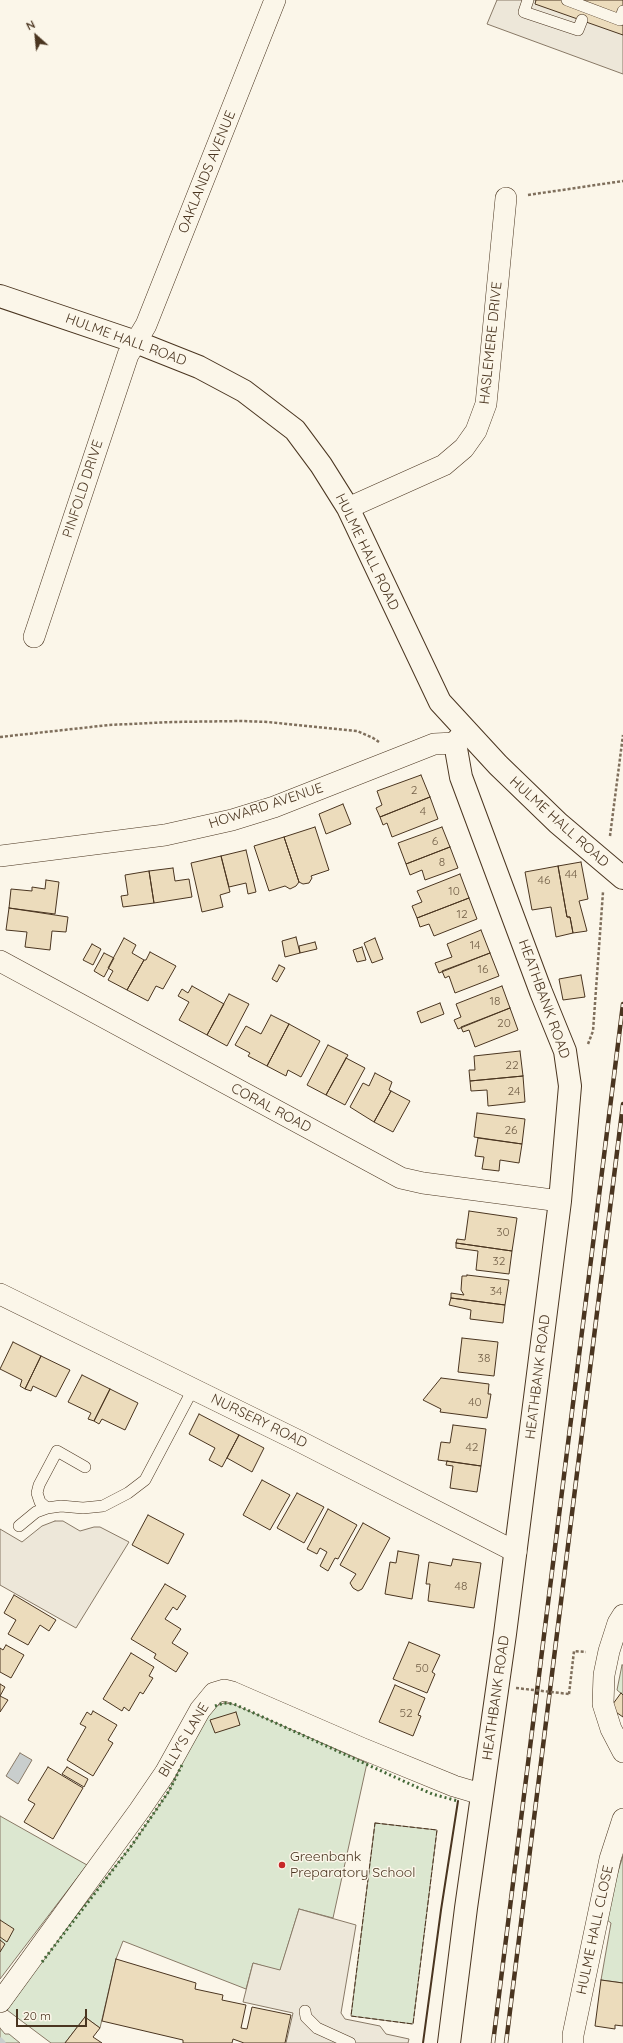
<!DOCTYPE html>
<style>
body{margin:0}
#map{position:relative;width:623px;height:2043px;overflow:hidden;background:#fbf6e9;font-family:Quicksand,sans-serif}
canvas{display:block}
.north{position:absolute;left:16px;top:16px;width:40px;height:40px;-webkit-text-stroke:3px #fbf6e9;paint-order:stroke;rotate:333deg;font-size:11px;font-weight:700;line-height:16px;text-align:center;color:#4a3520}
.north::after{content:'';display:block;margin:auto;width:14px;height:18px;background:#4a3520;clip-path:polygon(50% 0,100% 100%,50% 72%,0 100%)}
.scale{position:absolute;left:16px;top:2009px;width:71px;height:18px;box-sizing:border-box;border:2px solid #4a3520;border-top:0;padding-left:5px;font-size:12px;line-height:14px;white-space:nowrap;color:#4a3520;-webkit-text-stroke:3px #fbf6e9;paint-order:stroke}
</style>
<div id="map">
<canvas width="623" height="2043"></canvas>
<div class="north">N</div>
<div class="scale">20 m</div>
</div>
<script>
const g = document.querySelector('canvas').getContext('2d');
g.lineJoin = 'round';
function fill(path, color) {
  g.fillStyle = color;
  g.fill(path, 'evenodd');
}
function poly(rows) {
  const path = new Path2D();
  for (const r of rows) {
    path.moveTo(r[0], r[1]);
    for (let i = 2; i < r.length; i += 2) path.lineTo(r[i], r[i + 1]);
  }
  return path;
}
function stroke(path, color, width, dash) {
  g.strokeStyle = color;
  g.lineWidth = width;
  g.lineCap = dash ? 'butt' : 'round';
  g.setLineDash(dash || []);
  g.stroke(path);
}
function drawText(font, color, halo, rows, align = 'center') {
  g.font = font + ' Quicksand,sans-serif';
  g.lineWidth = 3;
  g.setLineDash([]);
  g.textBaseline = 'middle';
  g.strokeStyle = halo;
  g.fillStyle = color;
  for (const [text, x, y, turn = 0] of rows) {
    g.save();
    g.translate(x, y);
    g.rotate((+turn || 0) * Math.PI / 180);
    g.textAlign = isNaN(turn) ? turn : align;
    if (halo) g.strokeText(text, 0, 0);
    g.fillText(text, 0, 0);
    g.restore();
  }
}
const green = poly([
 [622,1665,623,1665,623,1695,617,1690,622,1665],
 [224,1703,234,1704,367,1763,333,1918,299,1909,280,1971,253,1963,246,1989,123,1941,116,1959,100,2028,85,2017,65,2043,51,2043,7,2010,60,1936,132,1845,169,1791,189,1749,208,1714,216,1706,224,1703],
 [0,1816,87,1865,0,1979,0,1816],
 [375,1823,437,1830,413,2024,351,2016,375,1823],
 [623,1856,623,1983,601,1980,611,1923,607,1920,614,1884,623,1856],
 [0,2028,5,2034,9,2034,20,2043,0,2043,0,2028]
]);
const parking = poly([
 [497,0,623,0,623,74,487,24,497,0],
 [55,1521,63,1521,80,1531,94,1527,100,1527,129,1542,76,1628,0,1585,0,1529,22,1542,42,1526,55,1521],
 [299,1909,356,1925,341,2013,345,2019,380,2026,386,2034,409,2039,408,2043,286,2043,293,2013,243,2002,253,1963,280,1970,299,1909]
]);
const water = poly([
 [20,1753,32,1760,18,1784,6,1776,20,1753]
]);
const stream = poly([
 [0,2041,2,2043]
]);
const building = poly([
 [536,0,623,0,623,35,535,4,536,0],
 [421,775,430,797,380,817,376,808,382,805,377,791,421,775],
 [430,797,438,819,392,837,387,823,383,825,380,817,430,797],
 [343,804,351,824,326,834,319,814,343,804],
 [315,827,329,870,311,876,312,878,309,883,303,884,299,882,284,837,315,827],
 [442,827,450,847,406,864,398,843,442,827],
 [284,837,299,882,296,886,290,889,285,886,269,891,254,846,284,837],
 [450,847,458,868,425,880,422,870,410,875,406,864,450,847],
 [246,850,256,892,248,894,246,883,229,887,221,856,246,850],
 [221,856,230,892,220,895,223,907,202,912,191,863,221,856],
 [581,862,588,899,579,901,587,931,573,933,570,917,567,917,558,866,581,862],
 [558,866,567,917,570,917,573,933,556,937,551,907,532,910,525,872,558,866],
 [173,868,175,881,189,879,192,897,154,903,149,871,173,868],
 [149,871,154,903,123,907,121,896,128,895,125,875,149,871],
 [460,874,469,898,417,918,412,906,422,902,417,891,460,874],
 [46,880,59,882,55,914,9,908,11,889,32,891,32,887,45,889,46,880],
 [469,898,477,919,434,936,429,924,420,927,417,918,469,898],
 [9,908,68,917,66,932,52,931,50,950,25,947,27,932,6,930,9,908],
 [481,930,490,953,439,973,435,963,452,957,447,944,481,930],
 [296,937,300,953,285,957,282,941,296,937],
 [124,938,136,945,132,953,144,960,127,990,108,980,113,971,108,968,124,938],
 [375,938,383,959,372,963,364,943,375,938],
 [315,942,317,949,300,953,299,946,315,942],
 [92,944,101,949,93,965,83,960,92,944],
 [362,947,366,960,357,962,353,950,362,947],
 [150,952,176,966,163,989,156,986,148,1001,127,990,144,960,146,960,150,952],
 [104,953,114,958,104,977,94,971,104,953],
 [490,953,499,976,455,993,449,976,445,978,442,971,490,953],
 [279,965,285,968,277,982,272,979,279,965],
 [581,975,585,997,563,1000,559,979,581,975],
 [192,986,224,1004,207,1035,179,1020,189,1002,178,996,182,989,188,993,192,986],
 [502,986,510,1008,458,1029,454,1020,461,1017,456,1004,502,986],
 [229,994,249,1004,227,1046,207,1035,229,994],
 [440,1003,444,1014,421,1023,417,1012,440,1003],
 [510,1008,518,1030,475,1047,469,1030,463,1032,461,1027,510,1008],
 [271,1015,289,1024,267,1066,248,1056,250,1053,235,1045,246,1026,261,1034,271,1015],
 [289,1024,320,1041,301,1077,288,1070,286,1076,267,1066,289,1024],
 [328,1045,348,1055,326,1095,307,1085,328,1045],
 [520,1051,523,1076,470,1081,469,1070,475,1070,474,1056,520,1051],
 [346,1058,365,1068,345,1105,326,1095,346,1058],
 [375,1073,392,1082,389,1090,391,1091,374,1122,350,1107,363,1083,369,1086,375,1073],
 [523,1076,525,1102,488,1106,487,1090,471,1091,470,1081,523,1076],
 [391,1091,410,1101,393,1132,374,1122,391,1091],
 [477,1113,525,1119,522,1144,474,1137,477,1113],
 [478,1138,522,1144,519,1163,500,1160,499,1171,482,1169,484,1157,475,1156,478,1138],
 [469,1211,517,1218,512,1251,456,1243,457,1239,465,1240,469,1211],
 [456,1243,512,1251,509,1274,476,1270,478,1251,456,1248,456,1243],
 [467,1275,509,1280,505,1305,451,1298,451,1293,464,1295,461,1290,462,1276,467,1276,467,1275],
 [451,1298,505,1305,503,1323,470,1319,471,1310,449,1305,451,1298],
 [462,1338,498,1342,494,1376,458,1372,462,1338],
 [13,1342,41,1356,25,1389,20,1386,22,1380,0,1369,13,1342],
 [41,1356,70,1370,56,1397,33,1386,31,1391,25,1389,41,1356],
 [82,1375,110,1389,94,1421,88,1419,91,1413,68,1402,82,1375],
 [441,1378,489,1384,488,1394,491,1394,487,1418,440,1412,441,1409,423,1400,441,1378],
 [110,1389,138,1403,125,1430,102,1419,99,1424,94,1421,110,1389],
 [199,1414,239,1435,222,1467,209,1460,215,1448,189,1434,199,1414],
 [453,1425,486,1429,481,1466,438,1460,441,1442,450,1443,453,1425],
 [239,1435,264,1448,252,1472,227,1458,239,1435],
 [447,1461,481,1466,477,1492,450,1488,453,1466,446,1465,447,1461],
 [262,1480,290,1495,270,1530,243,1515,262,1480],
 [297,1493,324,1507,304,1543,277,1528,297,1493],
 [328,1509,357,1525,338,1559,335,1558,328,1571,320,1566,327,1552,320,1548,317,1554,307,1549,328,1509],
 [148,1515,184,1534,168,1564,132,1545,148,1515],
 [363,1523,390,1538,362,1589,358,1591,353,1588,350,1583,356,1574,340,1565,363,1523],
 [398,1551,419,1555,412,1599,385,1594,390,1562,396,1563,398,1551],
 [453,1559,481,1563,474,1608,428,1601,430,1584,426,1584,429,1562,451,1566,453,1559],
 [165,1584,186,1596,177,1610,173,1607,165,1619,181,1629,172,1643,188,1653,176,1672,154,1658,156,1654,131,1639,165,1584],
 [14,1595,56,1620,49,1631,40,1625,28,1645,8,1634,16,1620,4,1613,14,1595],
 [409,1642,440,1655,432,1672,435,1674,427,1693,393,1679,409,1642],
 [6,1645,24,1655,11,1678,0,1672,0,1648,3,1650,6,1645],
 [131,1653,154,1667,149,1676,153,1678,143,1694,140,1692,129,1711,124,1707,122,1711,103,1699,131,1653],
 [0,1684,5,1687,0,1696,8,1700,0,1712,0,1684],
 [395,1685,425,1698,418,1715,421,1716,413,1736,379,1722,395,1685],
 [621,1693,623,1695,623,1717,610,1708,621,1693],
 [93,1711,117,1725,108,1740,113,1743,93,1776,67,1760,86,1727,80,1724,87,1712,91,1715,93,1711],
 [236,1712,240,1725,215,1733,210,1720,236,1712],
 [48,1767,83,1788,53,1839,24,1822,35,1804,28,1800,48,1767],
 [67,1767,88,1779,84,1787,62,1774,67,1767],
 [0,1920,14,1929,7,1942,0,1937,0,1920],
 [0,1940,5,1944,0,1952,0,1940],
 [116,1959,196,1983,195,1989,223,1995,222,2000,246,2005,241,2028,247,2029,252,2007,291,2015,285,2043,244,2043,233,2039,232,2043,183,2043,183,2040,102,2021,116,1959],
 [601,1980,623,1983,623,2026,615,2025,615,2029,595,2026,601,1980],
 [85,2017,100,2028,93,2037,102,2043,65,2043,85,2017]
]);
const path = poly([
 [528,195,623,181],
 [0,737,109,725,172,722,242,721,268,722,357,731,373,738,379,742],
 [610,836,623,735],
 [588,1044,593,1031,603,892],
 [569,1694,574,1651,586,1652]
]);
const service = poly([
 [528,0,524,12,578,30,582,20],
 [567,0,620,20,623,11],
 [47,1508,40,1502,37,1493,39,1485,57,1451,85,1467],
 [19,1526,36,1512,47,1508,61,1506,83,1508,103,1506,128,1493,145,1480,193,1389],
 [305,2011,306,2017,317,2028,350,2043]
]);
const minor = poly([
 [348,508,444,465,464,448,476,431,486,404,506,198],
 [34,637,128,355,146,325,275,0],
 [0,856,165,835,232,820,274,807,434,744,455,743],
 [0,961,401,1178,423,1183,560,1201],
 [0,1294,299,1441,516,1552],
 [623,1615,618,1623,609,1651,604,1675,603,1704,611,1729,623,1752],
 [0,2002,139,1811,165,1773,200,1710,214,1693,224,1690,232,1692,361,1748,454,1786,481,1794],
 [573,2043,573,2035,610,1859,623,1819]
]);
const tertiary = poly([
 [449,2043,466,1908,505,1634,560,1201,570,1086,565,1051,541,992,461,777,455,743,466,731]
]);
const secondary = poly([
 [0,296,136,342,199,367,244,391,295,430,321,465,348,508,440,702,498,765,558,823,623,878]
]);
const rail = poly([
 [493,2043,623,1004],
 [506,2043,623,1104]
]);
const pathBridge = poly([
 [516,1688,569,1694]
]);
const hedge = poly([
 [215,1706,224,1703,234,1704,432,1794,458,1801],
 [42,1962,132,1845,169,1791,182,1765]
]);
const fence = poly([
 [375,1823,437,1830,413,2024,351,2016,375,1823]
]);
const wall = poly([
 [423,2043,441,1910,458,1801]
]);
const markers = [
 [282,1865,4,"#c62828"]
];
const numberNames = [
 ["2",414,790],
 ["4",423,811],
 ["6",435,841],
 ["8",442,862],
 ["44",571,874],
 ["46",544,880],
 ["10",454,891],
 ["12",462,914],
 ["14",475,945],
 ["16",483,969],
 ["18",495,1001],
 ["20",504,1023],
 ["22",512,1065],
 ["24",514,1091],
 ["26",511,1130],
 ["30",503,1232],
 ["32",499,1261],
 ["34",496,1291],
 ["38",484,1358],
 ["40",475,1402],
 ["42",472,1447],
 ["48",461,1586],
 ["50",422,1668],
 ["52",406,1713]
];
const streetNames = [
 ["OAKLANDS AVENUE",207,172,-68],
 ["HULME HALL ROAD",126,340,20],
 ["HASLEMERE DRIVE",491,343,-84],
 ["PINFOLD DRIVE",83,489,-72],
 ["HULME HALL ROAD",367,552,64],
 ["HOWARD AVENUE",266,806,-18],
 ["HULME HALL ROAD",559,822,42],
 ["HEATHBANK ROAD",544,999,70],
 ["CORAL ROAD",271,1108,28],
 ["HEATHBANK ROAD",538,1377,-83],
 ["NURSERY ROAD",259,1421,26],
 ["HEATHBANK ROAD",496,1698,-82],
 ["BILLY'S LANE",184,1740,-59],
 ["HULME HALL CLOSE",595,1930,-78]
];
const poiNames = [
 ["Greenbank",290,1857],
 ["Preparatory School",290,1873]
];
fill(green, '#dce7d0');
stroke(green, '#887966', 1);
fill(parking, '#ede7d9');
stroke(parking, '#887966', 1);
fill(water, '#c9cecd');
stroke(water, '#887966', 1);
stroke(stream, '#c9cecd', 7);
fill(building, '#ecdcbc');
stroke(building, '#4a3520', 1);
stroke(service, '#4a3520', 12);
stroke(minor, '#4a3520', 22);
stroke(tertiary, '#4a3520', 24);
stroke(secondary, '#4a3520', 24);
stroke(path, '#7f6f5c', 2.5, [3, 2]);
stroke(service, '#fbf6e9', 11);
stroke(minor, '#fbf6e9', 21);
stroke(tertiary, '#fbf6e9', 22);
stroke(secondary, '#fbf6e9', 22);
stroke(rail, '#4a3520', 4.5);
stroke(rail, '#fbf6e9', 3, [9]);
stroke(pathBridge, '#7f6f5c', 2.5, [3, 2]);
stroke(hedge, '#436837', 3, [2, 3]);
stroke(fence, '#4a3520', 1, [5, 2]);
stroke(wall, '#4a3520', 2);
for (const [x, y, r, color] of markers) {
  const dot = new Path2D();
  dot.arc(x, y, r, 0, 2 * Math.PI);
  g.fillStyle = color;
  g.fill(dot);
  stroke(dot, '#fbf6e9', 1.5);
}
drawText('12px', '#725f47', null, numberNames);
drawText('14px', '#4a3520', '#fbf6e9', streetNames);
drawText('14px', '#4a3520', '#fbf6e9', poiNames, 'left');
</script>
